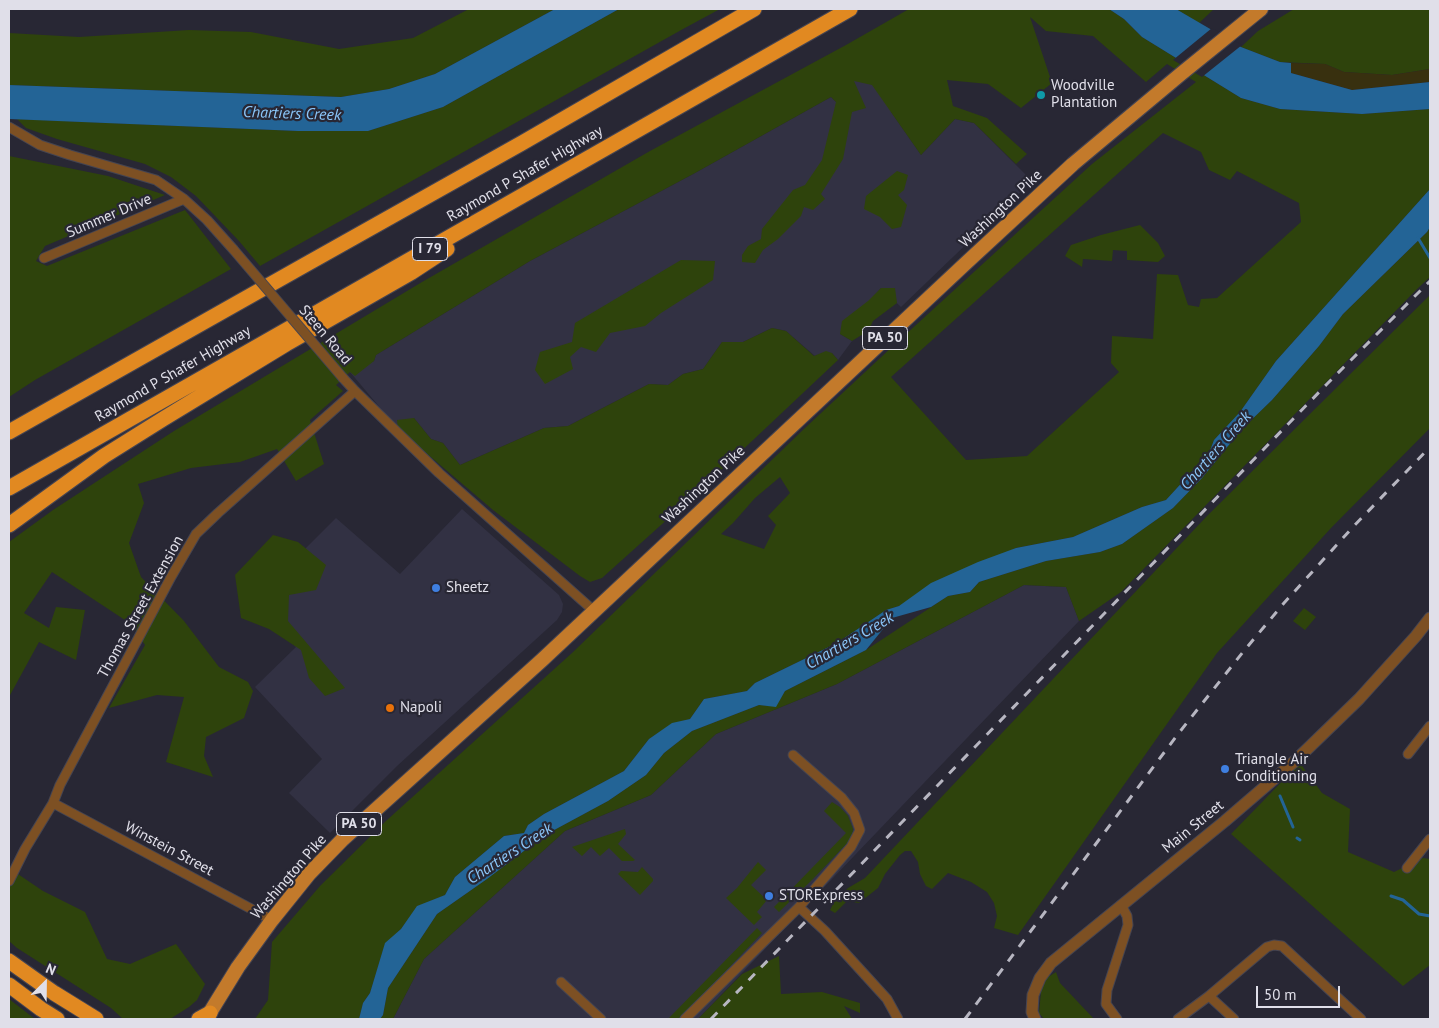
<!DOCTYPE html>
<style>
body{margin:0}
#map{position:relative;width:1439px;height:1028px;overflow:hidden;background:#282734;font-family:"PT Sans",sans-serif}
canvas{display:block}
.frame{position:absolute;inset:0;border:10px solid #e0dfe9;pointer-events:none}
.north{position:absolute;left:20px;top:958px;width:50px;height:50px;-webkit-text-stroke:4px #282734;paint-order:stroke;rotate:23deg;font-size:14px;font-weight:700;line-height:20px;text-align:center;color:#e0dfe9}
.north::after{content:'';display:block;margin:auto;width:18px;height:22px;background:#e0dfe9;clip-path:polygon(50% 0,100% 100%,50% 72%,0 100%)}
.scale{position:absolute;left:1256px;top:986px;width:84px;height:22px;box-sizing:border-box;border:2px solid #e0dfe9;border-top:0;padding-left:6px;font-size:15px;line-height:18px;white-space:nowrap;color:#e0dfe9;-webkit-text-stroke:4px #282734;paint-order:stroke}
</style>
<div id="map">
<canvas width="1439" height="1028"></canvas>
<div class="frame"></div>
<div class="north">N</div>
<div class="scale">50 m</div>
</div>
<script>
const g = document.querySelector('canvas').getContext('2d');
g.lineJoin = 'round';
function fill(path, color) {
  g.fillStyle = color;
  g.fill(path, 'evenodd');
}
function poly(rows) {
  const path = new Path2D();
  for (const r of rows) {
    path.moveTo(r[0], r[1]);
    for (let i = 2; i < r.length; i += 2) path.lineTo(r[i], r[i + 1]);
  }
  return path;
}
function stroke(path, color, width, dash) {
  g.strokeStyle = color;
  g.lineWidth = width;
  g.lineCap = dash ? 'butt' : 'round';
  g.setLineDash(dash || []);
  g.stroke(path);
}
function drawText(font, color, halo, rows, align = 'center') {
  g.font = font + ' "PT Sans",sans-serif';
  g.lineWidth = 4.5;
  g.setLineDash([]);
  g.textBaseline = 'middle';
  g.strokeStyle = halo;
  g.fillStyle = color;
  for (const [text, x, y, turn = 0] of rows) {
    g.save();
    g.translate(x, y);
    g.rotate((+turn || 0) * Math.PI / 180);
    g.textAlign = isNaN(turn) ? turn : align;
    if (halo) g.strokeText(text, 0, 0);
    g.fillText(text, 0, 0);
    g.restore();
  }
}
const built = poly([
 [894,70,891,112,921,155,955,119,974,123,1032,181,901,307,881,288,840,334,852,341,838,360,832,353,815,356,786,331,772,328,743,342,722,342,703,369,683,374,668,385,649,384,568,426,544,428,460,465,443,443,431,439,414,418,398,429,350,372,374,361,376,355,530,261,695,173,831,97,839,105,865,108,853,81],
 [462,509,559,595,563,604,562,612,557,620,397,766,330,833,289,793,322,759,255,687,296,647,253,601,336,518,400,574],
 [1024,585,1066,587,1079,621,698,1019,393,1019,424,959,565,831,651,795,716,734,837,684]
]);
const green = poly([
 [469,9,555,9,435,74,389,89,341,97,9,85,9,33,79,37,189,30,251,32,339,49,413,38],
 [619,9,720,9,683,29,260,266,239,241,196,196,171,177,145,164,57,139,26,128,17,119,298,131,368,131,443,107],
 [909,9,1109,9,1124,19,1142,37,1241,98,1280,109,1362,114,1430,109,1430,189,1276,361,1240,412,1214,440,1209,453,1166,500,1142,507,1073,537,1016,548,899,606,886,610,837,643,755,683,747,691,704,699,690,719,672,724,649,739,624,771,544,814,528,825,524,833,504,836,455,877,445,895,417,907,401,929,385,944,370,993,363,1003,359,1019,255,1019,268,1000,272,942,320,886,387,820,572,653,805,428,893,346,1092,164,1196,82,1167,64,1146,82,1093,36,1046,31,1030,17,1052,83,1021,108,988,84,947,80,953,106,987,118,1027,154,1016,164,974,123,955,119,921,155,872,85,854,81,866,108,852,112,843,159,821,194,825,199,813,210,804,207,801,216,778,239,763,250,755,263,742,262,742,255,748,246,761,239,762,229,793,190,805,185,822,160,836,102,831,97,695,173,530,261,376,355,374,361,355,376,350,372,336,385,343,391,310,420,324,464,296,481,277,449,240,462,191,468,138,484,144,503,129,543,141,577,184,621,219,667,248,682,253,691,244,718,206,737,204,756,213,777,166,762,184,697,157,695,109,708,145,645,131,624,52,572,24,613,49,628,56,607,85,610,76,660,39,642,9,697,9,542,53,510,174,431,422,282,650,151,846,45],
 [1163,133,1201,152,1209,170,1230,180,1237,171,1299,203,1301,222,1217,298,1201,299,1199,307,1188,305,1178,275,1157,274,1153,339,1112,336,1111,363,1119,372,1027,456,966,460,891,377],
 [780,477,790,493,768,516,776,525,764,549,721,534,733,523,755,498],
 [1176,9,1214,9,1199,23],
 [1294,9,1430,9,1430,69,1392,75,1344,72,1325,64,1280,62,1241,47,1258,31],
 [9,156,108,176,165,195,45,246,36,261,47,266,185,210,231,269,35,380,9,397],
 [897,171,908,175,904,190,898,195,907,205,901,227,892,229,880,217,864,209,866,196],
 [1140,225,1158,243,1165,256,1158,262,1127,260,1127,251,1113,250,1112,261,1083,259,1082,267,1065,256,1071,245,1101,235],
 [1430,227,1430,277,1417,289,1121,592,1079,621,1066,587,1024,585,837,684,716,734,651,795,565,831,424,959,393,1019,380,1019,383,1015,388,988,437,914,487,879,545,835,608,801,646,775,664,753,692,731,759,705,776,706,785,691,866,650,948,596,970,592,979,582,1046,561,1100,552,1122,544,1173,508,1202,478,1241,430,1272,400,1319,346,1343,314,1427,232],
 [681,260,715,261,713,280,661,313,645,326,610,333,596,352,581,347,570,357,573,369,545,384,535,370,540,352,572,342,575,323],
 [881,288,895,288,897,303,873,321,868,331,852,341,840,334,842,321,868,301],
 [1430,295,1430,428,1331,528,1217,653,1018,935,994,928,997,916,994,903,987,892,971,882,948,873,932,889,926,886,920,874,918,862,911,851,905,851,900,855,885,874,878,888,859,903,847,901,835,913,830,910,835,900,848,888,865,878,1207,516],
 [772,328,786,331,814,356,826,351,832,353,838,360,700,490,602,578,590,582,580,576,493,510,398,429,397,420,414,418,431,439,443,443,460,465,544,428,568,426,649,384,668,385,683,374,703,369,722,342,743,342],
 [273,535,298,542,326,565,316,590,289,595,288,621,345,688,325,696,309,678,301,650,269,629,241,618,235,575],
 [1304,608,1316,617,1305,630,1293,621],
 [1300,763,1322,793,1350,809,1348,852,1394,872,1423,858,1430,859,1430,965,1403,986,1231,834],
 [832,802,840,807,848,816,853,829,852,838,813,879,779,912,774,907,846,833,824,811],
 [625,829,626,834,618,844,635,860,633,861,622,861,609,848,600,856,591,847,582,856,572,847],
 [758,862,766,870,751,885,767,900,757,912,762,917,754,925,726,898,737,888],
 [642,867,653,879,653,881,640,895,618,874,621,871,638,872],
 [9,868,43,891,85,912,107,959,130,964,176,944,205,984,197,1000,189,1007,170,1019,123,1019,111,1008,17,948,9,941],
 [757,928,762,933,722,975,678,1019,668,1019],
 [779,956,781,994,822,992,860,1003,860,1013,844,1006,852,1019,698,1019,742,974],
 [1056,972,1060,983,1094,1019,1044,1019,1039,1013,1042,981],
 [9,999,35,1019,12,1019,9,1017]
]);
const sand = poly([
 [1291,63,1325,64,1344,72,1392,75,1430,69,1430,82,1352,90,1291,73]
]);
const water = poly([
 [555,9,619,9,443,107,368,131,298,131,9,119,9,85,341,97,389,89,435,74],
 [1109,9,1176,9,1241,47,1280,62,1291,63,1291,73,1352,90,1430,82,1430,109,1362,114,1280,109,1241,98,1142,37,1124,19],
 [1430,189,1430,227,1427,232,1343,314,1319,346,1272,400,1241,430,1202,478,1173,508,1122,544,1100,552,1046,561,979,582,970,592,948,596,931,607,892,618,866,650,785,691,776,707,759,705,692,731,664,753,646,775,608,801,545,835,487,879,437,914,388,988,383,1015,380,1019,359,1019,363,1003,370,993,385,943,401,929,417,906,445,895,455,877,504,836,524,833,528,825,544,814,624,771,649,739,672,723,690,719,704,699,747,691,755,683,837,643,886,610,899,606,931,583,978,562,1016,548,1073,537,1142,507,1166,500,1209,453,1214,440,1240,412,1276,361]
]);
const pier = poly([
 [1212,28,1242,45,1202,77,1173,60]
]);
const stream = poly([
 [1418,238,1430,258],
 [1280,796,1293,827],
 [1297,838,1300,840],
 [1391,896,1403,900,1419,914,1430,916]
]);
const minor = poly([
 [9,127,40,145,70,155,156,180,184,199,207,220,233,249],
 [44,258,184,199],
 [343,378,355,391,439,473,594,611],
 [1408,754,1430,726],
 [53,803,272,920],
 [1407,868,1430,839],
 [9,881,25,849,53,803,60,785,171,577,196,534,218,513,355,391],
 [799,907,825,931,887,999,898,1019],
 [561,982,601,1019],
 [1209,996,1234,1019],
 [685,1019,799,907,851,847,860,830,854,813,842,798,793,755],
 [1117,1019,1106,1004,1107,990,1128,925,1127,916,1121,905],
 [1178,1019,1209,996,1267,947,1274,945,1282,946,1361,1019]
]);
const tertiary = poly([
 [1035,1019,1032,1012,1033,995,1040,978,1051,963,1225,821,1296,760,1359,699,1416,636,1430,618]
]);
const primary = poly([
 [206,1019,238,967,272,920,309,874,342,840,542,660,966,263,1073,164,1182,73,1261,9]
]);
const motorway = poly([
 [9,432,303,266,522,143,754,9],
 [9,488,850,9],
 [9,525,104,456,163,419,286,344,412,272,447,249],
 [9,961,54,993,96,1019],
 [9,985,41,1009,57,1019],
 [199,1019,210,1013]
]);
const rail = poly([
 [711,1019,1326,385,1430,281],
 [965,1019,1178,734,1243,652,1284,603,1352,528,1430,447]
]);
const minorBridge = poly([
 [233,249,343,378]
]);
const markers = [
 [1041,95,5,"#0f9aa8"],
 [436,588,5,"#3f7fe0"],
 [390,708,5,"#e8710a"],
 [1225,769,5,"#3f7fe0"],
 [769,896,5,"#3f7fe0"]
];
const shields = [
 [430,249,35],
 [885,338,45],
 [359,824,45]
];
const shieldNames = [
 ["I 79",430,249],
 ["PA 50",885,338],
 ["PA 50",359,824]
];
const poiNames = [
 ["Woodville",1051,86],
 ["Plantation",1051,103],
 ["Sheetz",446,588],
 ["Napoli",400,708],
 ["Triangle Air",1235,760],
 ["Conditioning",1235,777],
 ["STORExpress",779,896]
];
const streetNames = [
 ["Raymond P Shafer Highway",525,174,-30],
 ["Washington Pike",1001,209,-43],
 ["Summer Drive",109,216,-23],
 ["Steen Road",325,335,50],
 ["Raymond P Shafer Highway",173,374,-30],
 ["Washington Pike",704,485,-43],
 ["Thomas Street Extension",141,607,-61],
 ["Main Street",1193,827,-39],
 ["Winstein Street",169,849,28],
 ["Washington Pike",289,877,-49]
];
const waterNames = [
 ["Chartiers Creek",292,114,2],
 ["Chartiers Creek",1216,451,-49],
 ["Chartiers Creek",850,641,-30],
 ["Chartiers Creek",510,854,-33]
];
fill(built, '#323143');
fill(green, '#2e430c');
fill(sand, '#38300f');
fill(water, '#236496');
fill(pier, '#282734');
stroke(stream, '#236496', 3);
stroke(minor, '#454451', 11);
stroke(tertiary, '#454451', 13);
stroke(primary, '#454451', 16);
stroke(motorway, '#454451', 17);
stroke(minor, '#7d5023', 9);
stroke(tertiary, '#7d5023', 11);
stroke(primary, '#c37a2b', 14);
stroke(motorway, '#e18921', 15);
stroke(rail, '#b7b6c1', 3, [9, 9]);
stroke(minorBridge, '#454451', 11, []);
stroke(minorBridge, '#7d5023', 9);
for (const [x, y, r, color] of markers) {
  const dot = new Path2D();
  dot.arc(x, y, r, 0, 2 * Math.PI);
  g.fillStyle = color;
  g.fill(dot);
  stroke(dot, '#282734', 2);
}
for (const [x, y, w] of shields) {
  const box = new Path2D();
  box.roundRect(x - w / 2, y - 11.5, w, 23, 4);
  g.fillStyle = '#282734';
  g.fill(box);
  stroke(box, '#e0dfe9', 1);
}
drawText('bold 14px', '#e0dfe9', null, shieldNames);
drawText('15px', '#e0dfe9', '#282734', poiNames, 'left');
drawText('15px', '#e0dfe9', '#282734', streetNames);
drawText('italic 16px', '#8bc6f9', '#282734', waterNames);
</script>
